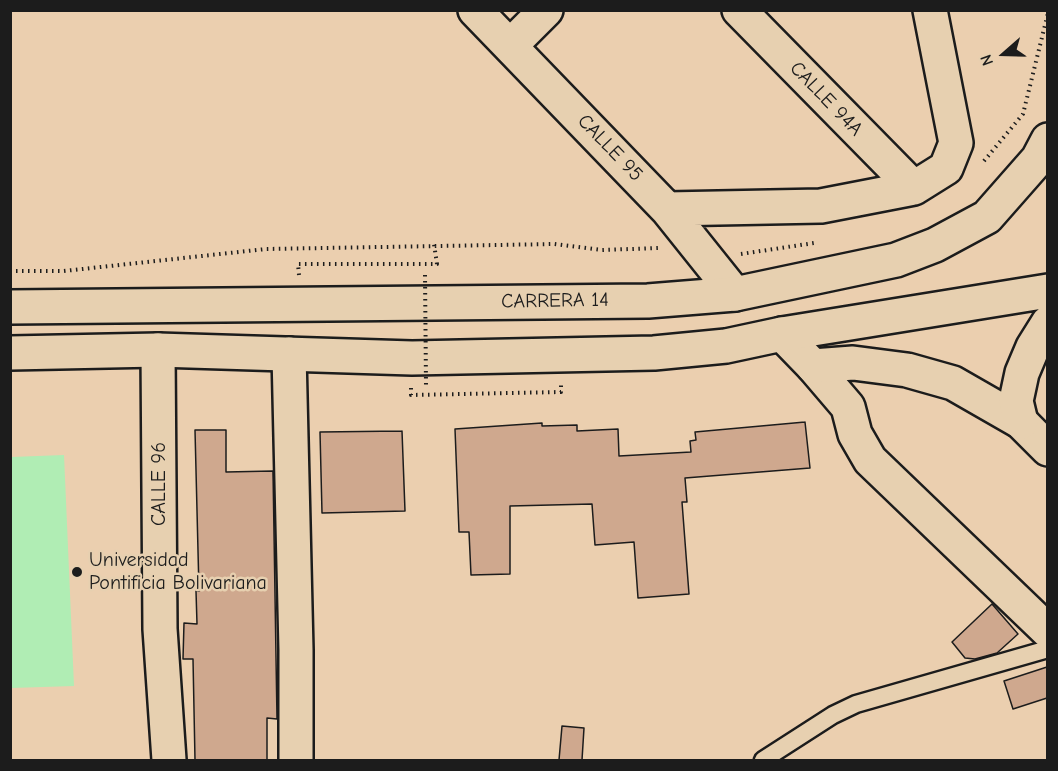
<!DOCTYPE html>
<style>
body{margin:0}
#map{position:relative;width:1058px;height:771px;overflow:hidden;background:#ebcfaf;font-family:"Comic Neue",sans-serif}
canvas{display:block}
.frame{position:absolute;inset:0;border:12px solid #1c1c1c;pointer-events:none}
.north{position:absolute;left:974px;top:24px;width:60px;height:60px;-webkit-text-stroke:4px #e7d0b0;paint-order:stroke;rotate:250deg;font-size:16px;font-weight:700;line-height:24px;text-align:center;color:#1c1c1c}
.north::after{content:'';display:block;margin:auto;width:21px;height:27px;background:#1c1c1c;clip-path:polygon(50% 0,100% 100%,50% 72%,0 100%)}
</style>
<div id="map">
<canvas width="1058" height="771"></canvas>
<div class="frame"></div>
<div class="north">N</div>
</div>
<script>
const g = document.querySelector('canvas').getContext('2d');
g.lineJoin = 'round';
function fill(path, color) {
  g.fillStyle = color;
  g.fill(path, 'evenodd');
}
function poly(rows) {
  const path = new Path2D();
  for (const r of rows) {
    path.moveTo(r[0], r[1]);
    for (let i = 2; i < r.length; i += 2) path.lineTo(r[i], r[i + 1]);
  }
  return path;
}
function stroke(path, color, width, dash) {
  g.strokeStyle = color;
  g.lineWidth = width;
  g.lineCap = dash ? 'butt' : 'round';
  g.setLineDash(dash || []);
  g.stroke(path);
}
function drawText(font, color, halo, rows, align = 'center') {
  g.font = font + ' "Comic Neue",sans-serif';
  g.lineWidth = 5;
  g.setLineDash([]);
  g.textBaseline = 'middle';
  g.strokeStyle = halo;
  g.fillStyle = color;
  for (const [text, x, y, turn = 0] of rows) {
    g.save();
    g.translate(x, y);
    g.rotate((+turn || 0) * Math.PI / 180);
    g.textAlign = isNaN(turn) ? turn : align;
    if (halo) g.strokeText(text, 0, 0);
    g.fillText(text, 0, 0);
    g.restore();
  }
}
const green = poly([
 [64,455,74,686,11,688,11,457]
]);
const building = poly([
 [805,422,810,468,685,478,687,502,682,502,689,594,638,598,634,542,595,545,592,504,510,506,510,574,471,575,469,532,459,532,455,429,542,423,542,426,577,425,577,431,618,429,619,456,691,452,690,441,696,440,695,432,805,422],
 [195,430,226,430,226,472,273,471,277,719,267,718,267,760,195,760,193,659,183,659,184,623,197,624,196,591,199,591,195,430],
 [402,431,405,511,322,513,320,432,402,431],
 [992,604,1018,634,997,653,975,659,965,658,952,642,992,604],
 [1047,667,1047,698,1013,709,1004,681,1047,667],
 [562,726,584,728,582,760,559,760,562,726]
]);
const path = poly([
 [984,161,1023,114,1048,13],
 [741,254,814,243],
 [10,271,64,271,266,249,554,244,602,250,659,248],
 [299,275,298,264,437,264,434,244],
 [411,388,411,395,561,392,561,385]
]);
const service = poly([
 [763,760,833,715,856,704,1048,649]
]);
const minor = poly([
 [475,10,667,209,735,294],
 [739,10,914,188],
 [511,45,546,10],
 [667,209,821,206,914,188,946,168,956,143,930,10],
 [158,350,160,629,169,760],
 [813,366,848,407,855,434,870,460,1048,631]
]);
const tertiary = poly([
 [782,334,813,366,853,363,907,370,953,383,1021,422,1048,449],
 [289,354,296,650,296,760]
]);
const trunk = poly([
 [10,307,648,301,735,294,896,260,935,245,987,217,1038,159,1048,140],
 [10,353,158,350,412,358,654,353,726,346,782,334,1048,291],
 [1021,422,1016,401,1022,373,1033,347,1048,323]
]);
const pathBridge = poly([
 [425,275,426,385]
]);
const markers = [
 [77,572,6,"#1c1c1c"]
];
const streetNames = [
 ["CALLE 94A",826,99,46],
 ["CALLE 95",610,148,46],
 ["CARRERA 14",555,301,-1],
 ["CALLE 96",159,484,-90]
];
const poiNames = [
 ["Universidad",89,560],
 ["Pontificia Bolivariana",89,583]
];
fill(green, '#b0edb4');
fill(building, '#cfa88e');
stroke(building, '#1c1c1c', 1.5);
stroke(service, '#1c1c1c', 21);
stroke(minor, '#1c1c1c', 38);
stroke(tertiary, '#1c1c1c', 38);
stroke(trunk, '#1c1c1c', 38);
stroke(path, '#1c1c1c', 4, [1.5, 4.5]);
stroke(service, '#e7d0b0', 16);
stroke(minor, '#e7d0b0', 33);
stroke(tertiary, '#e7d0b0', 33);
stroke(trunk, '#e7d0b0', 33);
stroke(pathBridge, '#1c1c1c', 4, [1.5, 4.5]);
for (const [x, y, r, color] of markers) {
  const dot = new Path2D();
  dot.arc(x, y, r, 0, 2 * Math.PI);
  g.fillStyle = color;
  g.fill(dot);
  stroke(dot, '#e7d0b0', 2);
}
drawText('20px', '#1c1c1c', '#e7d0b0', streetNames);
drawText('20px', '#1c1c1c', '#e7d0b0', poiNames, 'left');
</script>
